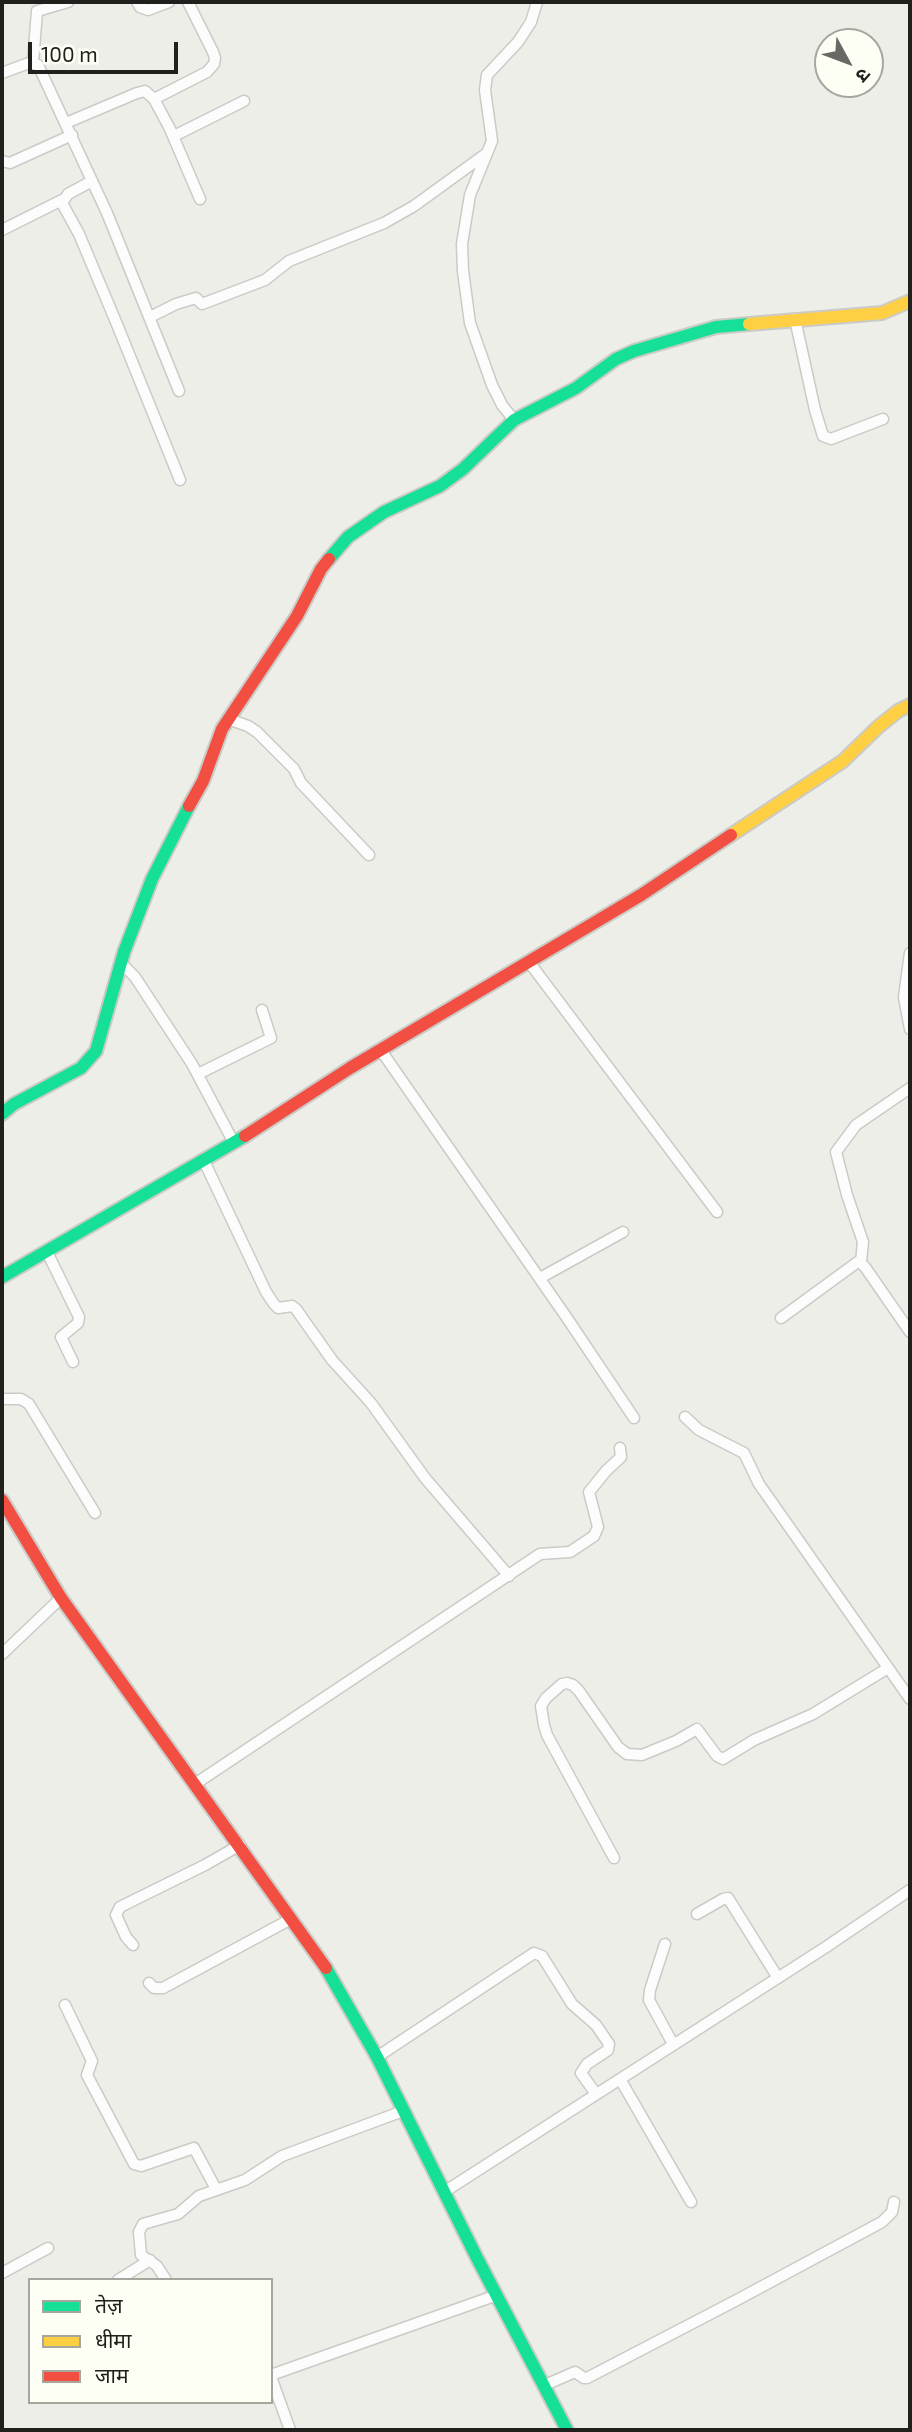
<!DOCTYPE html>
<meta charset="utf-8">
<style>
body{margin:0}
#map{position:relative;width:912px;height:2432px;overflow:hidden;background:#eeeee9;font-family:"Exo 2","Noto Sans Devanagari",sans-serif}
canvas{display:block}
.frame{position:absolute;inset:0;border:4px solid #20211d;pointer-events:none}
.legend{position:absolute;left:28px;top:2278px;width:245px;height:126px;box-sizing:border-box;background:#fdfff4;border:2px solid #a5a69e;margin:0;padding:9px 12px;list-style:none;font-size:21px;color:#20211d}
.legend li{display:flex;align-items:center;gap:14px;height:35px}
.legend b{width:35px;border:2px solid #a5a69e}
.north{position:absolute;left:814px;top:28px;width:70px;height:70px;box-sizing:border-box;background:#fdfff4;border:2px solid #a5a69e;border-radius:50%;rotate:131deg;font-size:19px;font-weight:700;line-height:28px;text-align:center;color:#20211d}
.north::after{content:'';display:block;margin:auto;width:24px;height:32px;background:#686964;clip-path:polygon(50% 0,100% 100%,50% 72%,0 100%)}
.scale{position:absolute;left:28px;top:42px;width:150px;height:32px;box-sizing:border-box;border:4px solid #20211d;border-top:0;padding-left:9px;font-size:21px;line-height:24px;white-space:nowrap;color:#20211d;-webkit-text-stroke:5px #fdfff4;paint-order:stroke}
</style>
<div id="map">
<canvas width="912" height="2432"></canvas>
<div class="frame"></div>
<ul class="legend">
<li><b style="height:9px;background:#16e098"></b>तेज़</li>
<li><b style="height:9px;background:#ffcf43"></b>धीमा</li>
<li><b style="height:9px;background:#f24e42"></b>जाम</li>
</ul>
<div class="north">उ</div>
<div class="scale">100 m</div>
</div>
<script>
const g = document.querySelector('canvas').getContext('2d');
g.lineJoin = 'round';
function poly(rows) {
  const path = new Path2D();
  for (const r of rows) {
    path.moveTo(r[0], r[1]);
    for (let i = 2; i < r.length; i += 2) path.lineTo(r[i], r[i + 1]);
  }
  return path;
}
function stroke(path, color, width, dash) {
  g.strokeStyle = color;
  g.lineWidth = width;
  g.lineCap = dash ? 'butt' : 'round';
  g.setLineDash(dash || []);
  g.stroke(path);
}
const street = poly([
 [137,2,140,7,148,10,169,2],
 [33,62,37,11,68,2],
 [2,73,29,63,38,65,107,213,179,391],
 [154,99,207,72,214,64,215,58,213,52,188,2],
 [66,123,137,93,145,91,154,99,170,129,200,199],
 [174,136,244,101],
 [2,161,10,163,72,135],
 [92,181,68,194,62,203,79,234,116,322,180,480],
 [2,230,62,200],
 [150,317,176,304,196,298,202,304,265,280,289,261,384,223,414,206,487,153],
 [795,319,815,410,823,436,831,439,883,419],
 [514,420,502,405,492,385,470,323,463,271,462,244,470,195,492,141,485,90,487,75,518,42,531,22,537,2],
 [228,719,248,726,257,732,294,769,301,783,369,855],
 [910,953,904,997,910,1029],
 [529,962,717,1212],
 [121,963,135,977,192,1064,234,1143],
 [380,1049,567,1318,634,1418],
 [198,1074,271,1038,262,1010],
 [204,1161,266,1292,274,1304,278,1308,292,1306,296,1309,332,1360,371,1403,425,1478,509,1576],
 [47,1252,79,1317,78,1323,61,1337,73,1362],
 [861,1262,863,1242,847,1195,836,1152,856,1125,910,1088],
 [540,1278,623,1232],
 [781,1318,859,1261,865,1267,910,1332],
 [2,1399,21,1399,29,1404,95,1513],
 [685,1417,699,1430,744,1453,759,1484,910,1699],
 [2,1654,61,1598],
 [195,1784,540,1554,570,1552,594,1536,598,1527,589,1492,606,1471,621,1457,620,1448],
 [614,1858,547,1735,544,1725,541,1706,546,1698,562,1684,567,1683,573,1685,579,1691,618,1747,627,1754,642,1755,676,1741,697,1729,717,1756,723,1759,754,1740,813,1714,888,1668],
 [697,1914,723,1899,728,1898,778,1978],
 [665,1944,650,1990,649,2000,673,2044],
 [133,1945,126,1937,116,1915,120,1907,205,1865,240,1845],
 [149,1983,154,1988,163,1988,291,1919],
 [65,2005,92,2061,87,2075,134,2164,141,2166,194,2148,216,2189],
 [377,2057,534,1953,542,1956,572,2004,596,2025,609,2044,608,2050,587,2064,581,2073,596,2094],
 [620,2079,691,2202],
 [444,2192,826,1947,910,1890],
 [2,2273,48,2248],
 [118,2280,150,2260],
 [166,2280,157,2266,141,2255,139,2232,143,2224,178,2214,199,2196,245,2180,282,2156,403,2111],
 [271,2375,497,2295],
 [271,2377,290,2430],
 [545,2385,575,2372,584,2378,587,2378,735,2301,882,2222,892,2212,894,2202]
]);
const fast = poly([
 [329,559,348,537,384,512,440,486,463,469,514,420,576,388,616,359,634,351,716,327,749,324],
 [2,1114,14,1104,81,1068,96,1051,124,952,152,879,189,806],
 [2,1277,245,1136],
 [326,1968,377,2057,477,2258,567,2430]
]);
const slow = poly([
 [749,324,882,313,910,301],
 [731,835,843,761,878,727,898,711,910,705]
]);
const jam = poly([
 [189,806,203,781,222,729,297,616,321,569,329,559],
 [245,1136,350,1068,641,895,731,835],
 [2,1500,61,1598,326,1968]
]);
stroke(street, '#cacbc6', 13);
stroke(fast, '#cacbc6', 16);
stroke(slow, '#cacbc6', 16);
stroke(jam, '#cacbc6', 16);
stroke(street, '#fcfcfc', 10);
stroke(fast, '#16e098', 12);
stroke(slow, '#ffcf43', 12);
stroke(jam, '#f24e42', 12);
</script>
